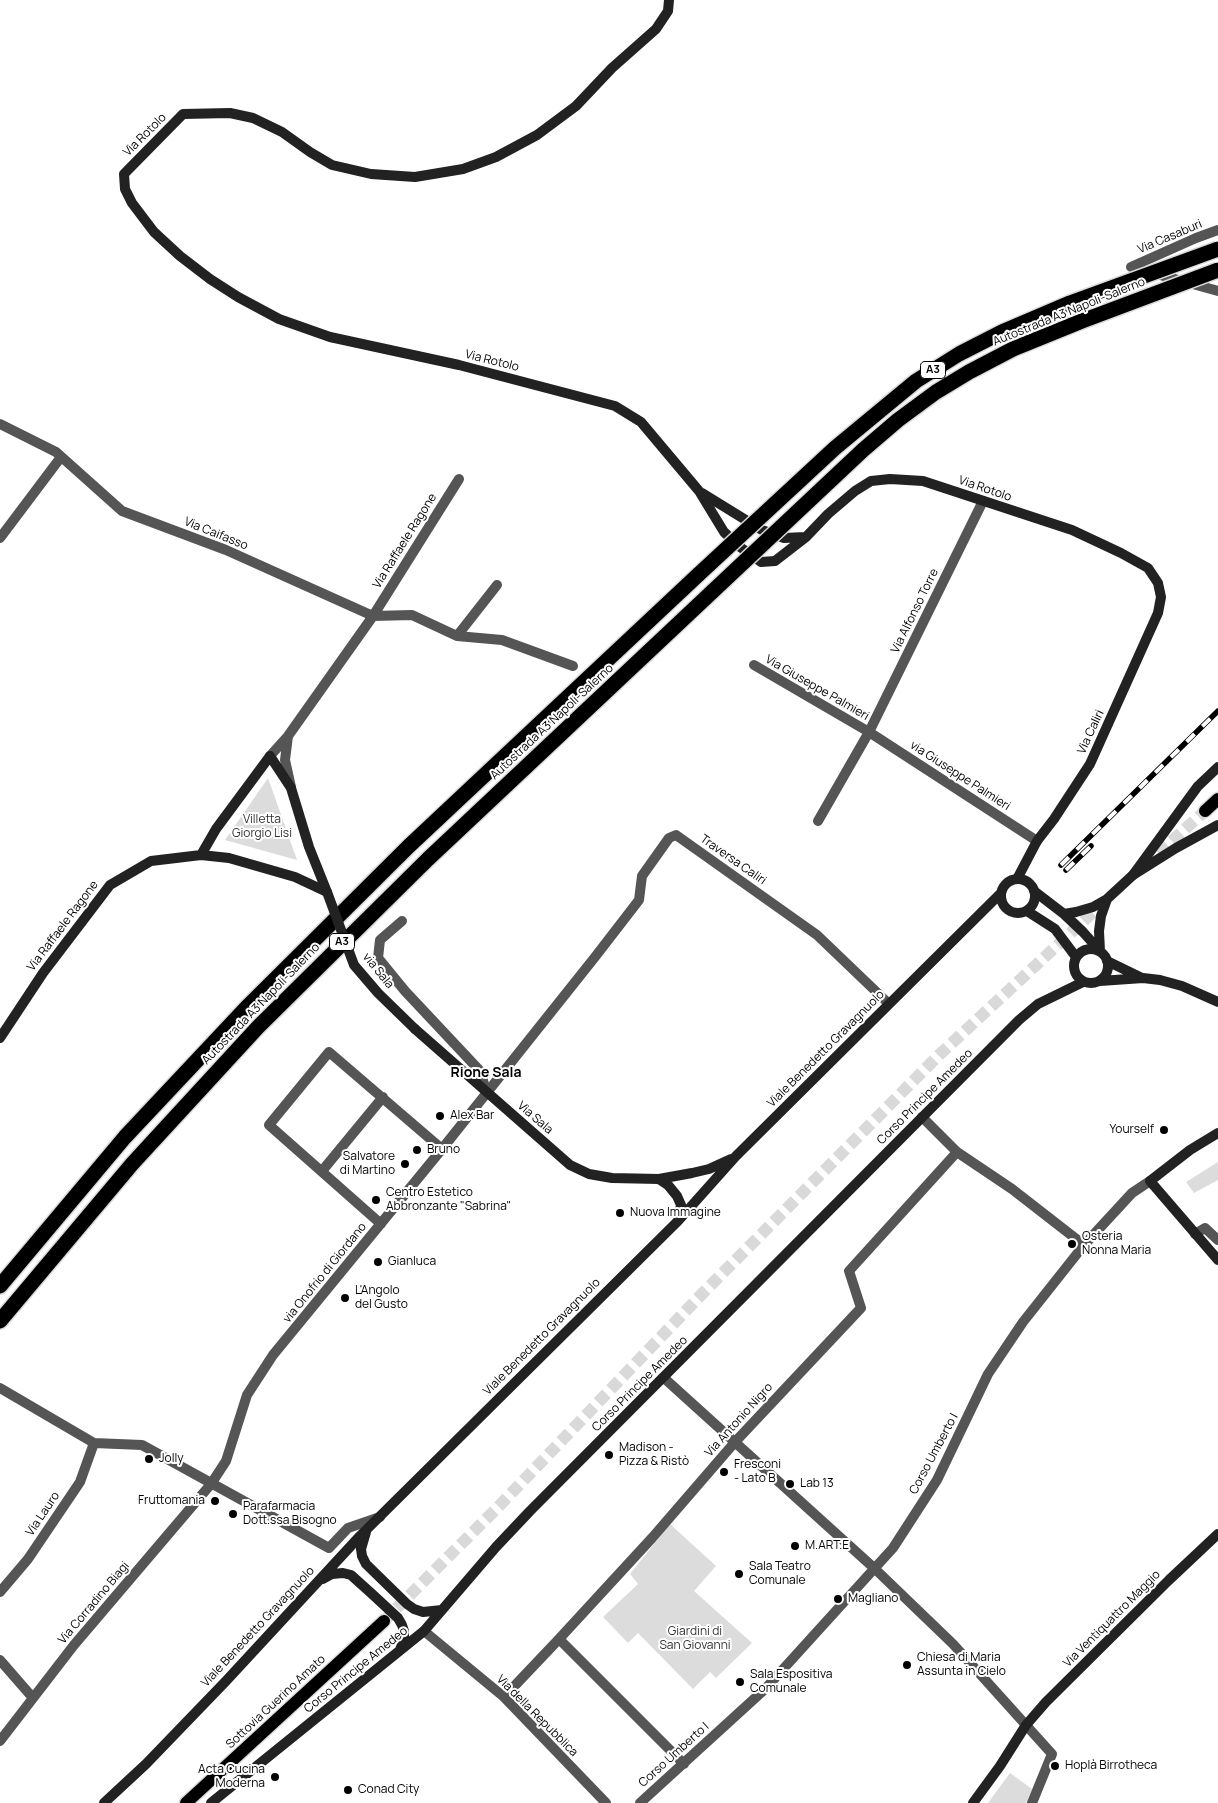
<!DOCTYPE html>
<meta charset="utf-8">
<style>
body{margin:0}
canvas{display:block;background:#fff}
</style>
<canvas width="1218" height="1803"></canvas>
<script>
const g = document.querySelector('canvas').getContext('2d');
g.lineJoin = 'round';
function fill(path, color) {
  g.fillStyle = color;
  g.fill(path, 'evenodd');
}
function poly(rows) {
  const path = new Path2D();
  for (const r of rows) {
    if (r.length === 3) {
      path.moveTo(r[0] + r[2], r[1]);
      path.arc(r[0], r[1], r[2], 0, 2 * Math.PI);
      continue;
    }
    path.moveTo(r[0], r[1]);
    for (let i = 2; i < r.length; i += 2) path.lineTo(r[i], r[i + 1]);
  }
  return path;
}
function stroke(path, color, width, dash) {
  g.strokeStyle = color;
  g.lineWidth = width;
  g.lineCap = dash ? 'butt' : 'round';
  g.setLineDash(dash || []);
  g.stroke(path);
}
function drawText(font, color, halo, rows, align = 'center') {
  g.font = font + ' Manrope,sans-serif';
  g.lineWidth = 4;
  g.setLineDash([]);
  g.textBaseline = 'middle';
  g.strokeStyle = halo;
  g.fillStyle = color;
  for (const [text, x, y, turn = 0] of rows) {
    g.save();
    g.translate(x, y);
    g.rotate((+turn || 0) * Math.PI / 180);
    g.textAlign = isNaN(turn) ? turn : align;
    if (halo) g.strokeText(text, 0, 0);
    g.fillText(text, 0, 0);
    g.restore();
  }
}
const green = poly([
 [268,778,297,860,225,840],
 [1218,1162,1218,1180,1194,1193,1186,1182],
 [670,1524,716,1566,694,1591,752,1643,716,1678,710,1672,693,1689,638,1633,628,1643,603,1617,638,1584,630,1574],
 [1010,1773,1032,1789,1026,1803,988,1803]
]);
const primaryTunnel = poly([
 [1145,865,1205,811],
 [384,1621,499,1506,701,1295,939,1055,1104,902]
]);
const street = poly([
 [1218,230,1196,238,1131,267,1218,291],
 [0,424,56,452,122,511,226,550,373,616,459,479],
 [0,538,61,457],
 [457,636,497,585],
 [754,665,869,732,1037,841],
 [288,736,285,760,291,787],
 [270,756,288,736,373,616,412,615,457,636,502,640,573,666],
 [818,821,869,732,983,501],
 [402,921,380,940,378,958,405,991,481,1072,486,1093],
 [922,1117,957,1152,1012,1189,1084,1245],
 [322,1171,383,1097],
 [381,1224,269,1125,329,1052,442,1149],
 [1195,1234,1205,1228,1218,1240],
 [664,1378,874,1568,953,1644,1052,1754,1032,1803],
 [0,1388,94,1443,142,1445,329,1548,348,1528,380,1517],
 [0,1592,28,1559,80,1482,94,1443],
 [424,1631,504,1697,606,1803],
 [559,1639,684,1764],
 [0,1660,33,1698],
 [504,1697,559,1639,652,1538,735,1442,861,1308,849,1271,957,1152],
 [0,1741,74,1645,211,1484,226,1461,247,1395,273,1355,442,1149,595,957,639,900,642,876,669,838,676,835,817,935,888,1003],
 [640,1803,765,1689,893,1548,937,1480,988,1374,1023,1322,1084,1245,1132,1193,1150,1181]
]);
const secondary = poly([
 [669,0,668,11,656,29,612,68,576,106,537,135,496,157,463,169,415,177,371,174,332,165,310,152,282,132,253,118,230,113,183,114,124,174,125,189,132,203,154,232,180,256,210,279,238,297,279,319,330,337,459,365,615,406,641,422,699,491,724,532,740,547,761,562,775,561,806,537,828,514,855,491,871,481,890,479,923,481,1072,530,1121,553,1148,568,1158,583,1161,597,1158,613,1090,764,1054,819,1037,841,1017,879],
 [702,493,762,530,784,538,805,537],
 [270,756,291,788,309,847,327,892,295,877,229,858,201,855,216,829,270,756],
 [1018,896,17],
 [1034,891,1064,914,1083,932,1100,951],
 [1027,911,1055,929,1076,957],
 [1064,914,1076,912,1093,907,1107,899,1133,875,1198,786,1218,767],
 [1091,966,17],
 [1100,951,1099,931,1101,916,1107,899],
 [1107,961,1142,978],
 [1100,981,1143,978,1160,980,1182,986,1218,1002],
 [415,1029,570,1165,589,1174,612,1178,659,1179,692,1173,709,1169,731,1159],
 [0,1038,43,973,110,885,151,861,201,855],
 [1218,1133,1190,1150,1150,1181,1218,1260],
 [659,1179,668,1185,677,1196,681,1205,678,1221],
 [366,1532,361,1549,362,1556,366,1564,407,1604,414,1609,423,1612,442,1610],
 [323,1579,332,1574,343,1573,351,1575,371,1593,398,1618,402,1625,404,1631,404,1638,400,1650],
 [104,1803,146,1764,226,1681,360,1536,678,1221,736,1156,1001,893],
 [211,1803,424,1631,496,1547,530,1511,1019,1020,1038,1004,1083,982],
 [973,1803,1000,1766,1026,1725,1046,1702,1169,1580,1218,1534]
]);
const primary = poly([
 [1205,811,1218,799],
 [186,1803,384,1621]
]);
const highway = poly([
 [0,1286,125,1137,249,1005,409,846,699,574],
 [0,1321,132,1164,258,1027,428,859,713,591]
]);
const rail = poly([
 [1061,865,1218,711],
 [1066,870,1091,846]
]);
const secondaryBridge = poly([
 [1133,875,1176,848,1218,825],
 [327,892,354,965,378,993,415,1029]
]);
const highwayBridge = poly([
 [699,574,835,448,916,381,959,354,1002,332,1070,303,1218,249],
 [713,591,863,450,898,420,936,392,969,372,1013,349,1082,321,1218,270]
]);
const markers = [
 [440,1116,5,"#000"],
 [1164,1130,5,"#000"],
 [417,1150,5,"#000"],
 [405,1164,5,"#000"],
 [376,1200,5,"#000"],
 [620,1213,5,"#000"],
 [1072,1244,5,"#000"],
 [378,1262,5,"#000"],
 [345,1298,5,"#000"],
 [609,1455,5,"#000"],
 [149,1459,5,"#000"],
 [724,1472,5,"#000"],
 [790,1484,5,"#000"],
 [215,1501,5,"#000"],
 [233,1514,5,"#000"],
 [795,1546,5,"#000"],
 [739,1574,5,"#000"],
 [838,1599,5,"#000"],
 [907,1665,5,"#000"],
 [740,1682,5,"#000"],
 [1055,1766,5,"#000"],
 [275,1777,5,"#000"],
 [348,1790,5,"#000"]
];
const shields = [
 [933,370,25],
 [342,942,25]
];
const shieldNames = [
 ["A3",933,370],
 ["A3",342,942]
];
const streetNames = [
 ["Via Rotolo",145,135,-45],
 ["Via Casaburi",1170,237,-23],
 ["Autostrada A3 Napoli-Salerno",1069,312,-22],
 ["Via Rotolo",492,361,14],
 ["Via Rotolo",985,489,19],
 ["Via Caifasso",216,534,22],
 ["Via Raffaele Ragone",405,541,-58],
 ["Via Alfonso Torre",915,611,-64],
 ["Via Giuseppe Palmieri",817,688,30],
 ["Autostrada A3 Napoli-Salerno",552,722,-43],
 ["Via Caliri",1091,732,-65],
 ["via Giuseppe Palmieri",960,776,33],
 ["Traversa Caliri",733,860,35],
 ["Via Raffaele Ragone",63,926,-53],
 ["via Sala",378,971,51],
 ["Autostrada A3 Napoli-Salerno",261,1004,-46],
 ["Viale Benedetto Gravagnuolo",826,1049,-45],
 ["Corso Principe Amedeo",925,1097,-45],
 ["Via Sala",535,1118,41],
 ["via Onofrio di Giordano",325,1273,-51],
 ["Viale Benedetto Gravagnuolo",542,1337,-45],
 ["Corso Principe Amedeo",640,1384,-45],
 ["Via Antonio Nigro",739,1420,-48],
 ["Corso Umberto I",934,1454,-62],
 ["Via Lauro",43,1514,-56],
 ["Via Corradino Biagi",94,1603,-50],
 ["Via Ventiquattro Maggio",1112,1619,-45],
 ["Viale Benedetto Gravagnuolo",258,1627,-47],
 ["Corso Principe Amedeo",356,1670,-39],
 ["Sottovia Guerino Amato",276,1702,-43],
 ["Via della Repubblica",537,1716,45],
 ["Corso Umberto I",674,1755,-42]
];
const parkNames = [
 ["Villetta",262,820],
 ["Giorgio Lisi",262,834],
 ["Giardini di",695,1632],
 ["San Giovanni",695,1646]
];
const poiNames = [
 ["Alex Bar",450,1116],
 ["Yourself",1154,1130,"right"],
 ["Bruno",427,1150],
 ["Salvatore",395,1157,"right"],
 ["di Martino",395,1171,"right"],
 ["Centro Estetico",386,1193],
 ["Abbronzante \"Sabrina\"",386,1207],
 ["Nuova Immagine",630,1213],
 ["Osteria",1082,1237],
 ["Nonna Maria",1082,1251],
 ["Gianluca",388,1262],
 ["L'Angolo",355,1291],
 ["del Gusto",355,1305],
 ["Madison -",619,1448],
 ["Pizza & Ristò",619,1462],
 ["Jolly",159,1459],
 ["Fresconi",734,1465],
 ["- Lato B",734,1479],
 ["Lab 13",800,1484],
 ["Fruttomania",205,1501,"right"],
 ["Parafarmacia",243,1507],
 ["Dott.ssa Bisogno",243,1521],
 ["M.ART.E",805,1546],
 ["Sala Teatro",749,1567],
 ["Comunale",749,1581],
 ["Magliano",848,1599],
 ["Chiesa di Maria",917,1658],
 ["Assunta in Cielo",917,1672],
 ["Sala Espositiva",750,1675],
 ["Comunale",750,1689],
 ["Hoplà Birrotheca",1065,1766],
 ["Acta Cucina",265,1770,"right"],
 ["Moderna",265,1784,"right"],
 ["Conad City",358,1790]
];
const neighbourhoodNames = [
 ["Rione Sala",486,1073]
];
fill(green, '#dcdcdc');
stroke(primaryTunnel, '#d9d9d9', 12, [12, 6]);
stroke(primary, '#dbdbdb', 15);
stroke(highway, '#dbdbdb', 18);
stroke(street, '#555', 10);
stroke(secondary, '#222', 10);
stroke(primary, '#000', 12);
stroke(highway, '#000', 15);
stroke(rail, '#000', 5.5);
stroke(rail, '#fff', 4, [11]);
stroke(highwayBridge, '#dbdbdb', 18, []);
stroke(secondaryBridge, '#222', 10);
stroke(highwayBridge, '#000', 15);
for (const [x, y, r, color] of markers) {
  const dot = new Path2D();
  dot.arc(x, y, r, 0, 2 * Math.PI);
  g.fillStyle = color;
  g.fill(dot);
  stroke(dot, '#fff', 2);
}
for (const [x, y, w] of shields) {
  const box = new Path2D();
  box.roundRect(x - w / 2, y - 8.5, w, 17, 4);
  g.fillStyle = '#fff';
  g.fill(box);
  stroke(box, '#000', 1);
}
drawText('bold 11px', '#000', null, shieldNames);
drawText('12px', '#000', '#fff', streetNames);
drawText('12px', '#333', '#fff', parkNames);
drawText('12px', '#000', '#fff', poiNames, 'left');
drawText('bold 14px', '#000', '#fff', neighbourhoodNames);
</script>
